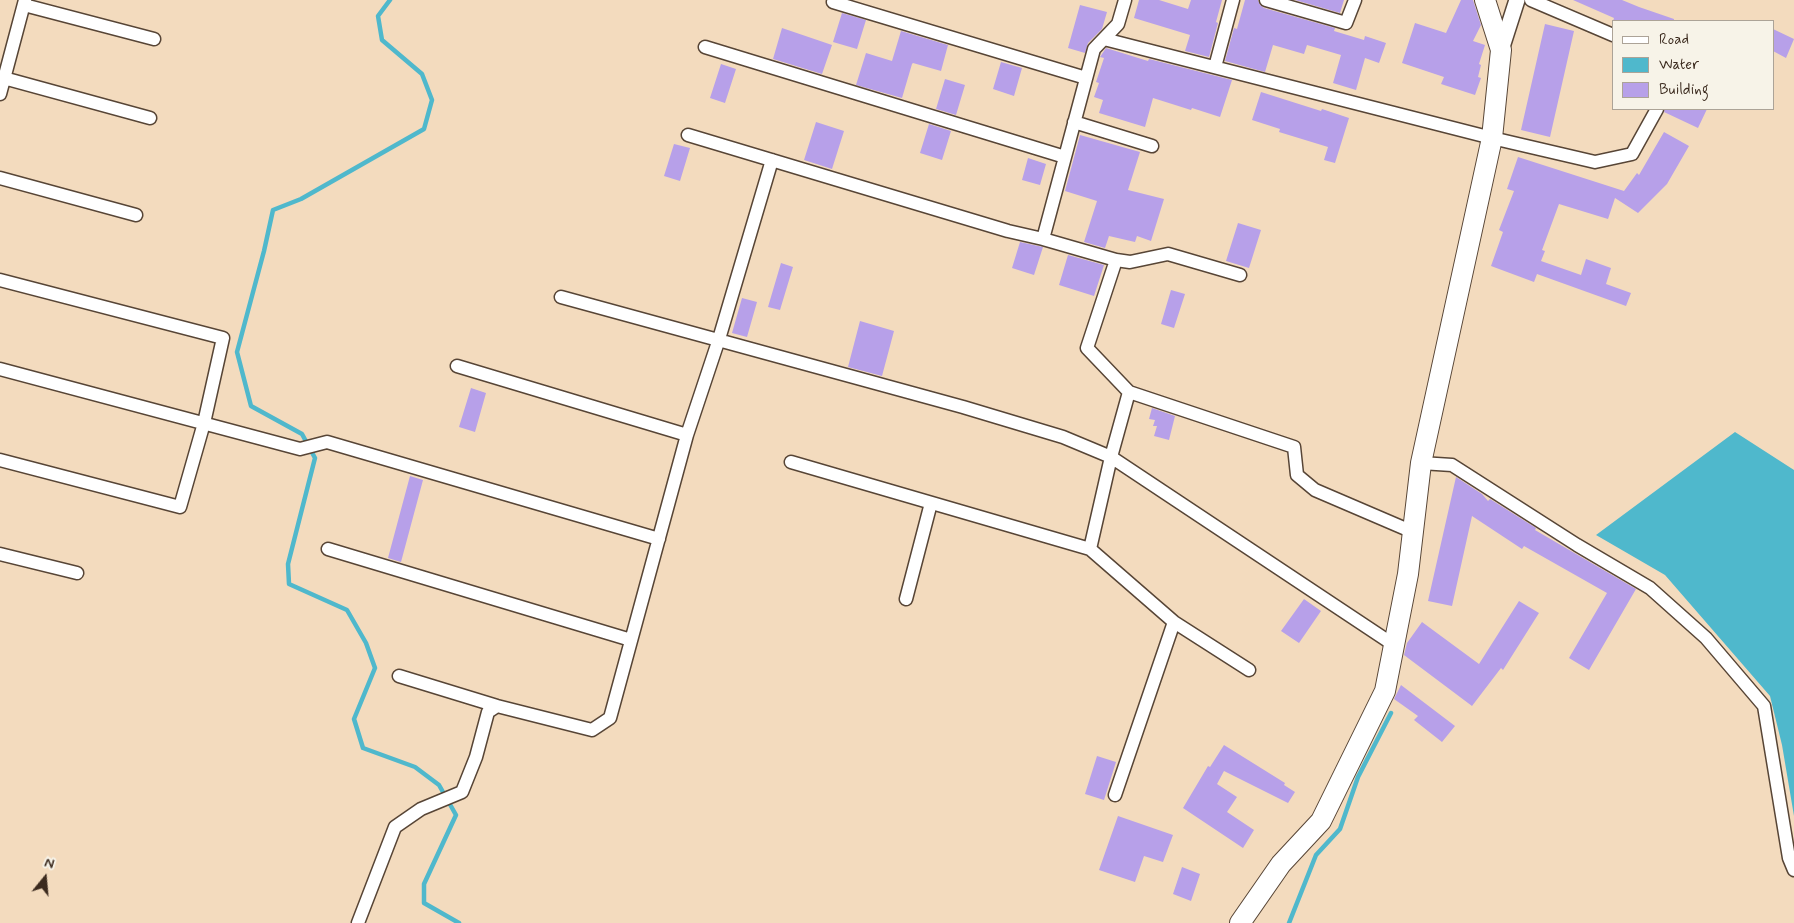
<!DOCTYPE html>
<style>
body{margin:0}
#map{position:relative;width:1794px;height:923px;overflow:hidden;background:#f3dbbe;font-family:Mynerve,sans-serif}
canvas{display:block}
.legend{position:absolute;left:1612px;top:20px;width:162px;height:90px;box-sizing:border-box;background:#f7f3e8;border:1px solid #aca397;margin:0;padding:6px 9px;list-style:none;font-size:15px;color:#3b2a1e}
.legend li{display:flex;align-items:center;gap:10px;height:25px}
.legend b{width:25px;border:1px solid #aca397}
.north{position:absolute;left:20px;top:853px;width:50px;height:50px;-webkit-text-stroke:4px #f7f3e8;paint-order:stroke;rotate:17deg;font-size:14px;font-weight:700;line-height:20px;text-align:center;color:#3b2a1e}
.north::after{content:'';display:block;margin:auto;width:18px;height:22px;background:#3b2a1e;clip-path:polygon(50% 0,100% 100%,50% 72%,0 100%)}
</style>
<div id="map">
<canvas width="1794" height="923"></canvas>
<ul class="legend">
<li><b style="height:6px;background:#fff"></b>Road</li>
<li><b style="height:14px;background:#4fb8cc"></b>Water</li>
<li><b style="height:14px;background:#b7a0e9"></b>Building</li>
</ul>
<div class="north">N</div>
</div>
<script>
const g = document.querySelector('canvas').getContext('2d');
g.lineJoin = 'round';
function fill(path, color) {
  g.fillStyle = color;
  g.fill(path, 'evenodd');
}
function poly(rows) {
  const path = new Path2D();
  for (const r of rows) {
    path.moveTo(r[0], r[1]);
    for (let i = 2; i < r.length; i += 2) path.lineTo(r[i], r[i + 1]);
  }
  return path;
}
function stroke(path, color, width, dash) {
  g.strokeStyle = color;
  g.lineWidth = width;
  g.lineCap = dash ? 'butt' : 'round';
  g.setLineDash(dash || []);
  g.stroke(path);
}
const water = poly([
 [1735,432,1794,470,1794,816,1782,745,1770,696,1665,575,1596,535]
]);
const stream = poly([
 [390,0,378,16,382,40,422,74,432,100,424,129,301,199,273,210,264,251,237,352,251,406,302,434,315,458,288,564,289,584,347,610,366,643,375,668,354,719,363,748,415,767,439,785,456,815,424,884,424,903,459,923],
 [1289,923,1316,855,1340,829,1358,777,1391,713]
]);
const building = poly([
 [1139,0,1159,0,1188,9,1191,0,1222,0,1216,22,1218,23,1209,57,1185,51,1190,35,1134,18],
 [1245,0,1258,0,1260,5,1264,8,1335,28,1334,31,1364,40,1365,36,1386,43,1379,63,1365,58,1356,90,1333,83,1341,55,1307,45,1304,54,1273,45,1265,72,1225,61,1234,28,1237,29],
 [1295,0,1344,0,1340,13],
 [1461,0,1473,0,1481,25,1473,41,1485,45,1479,64,1481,65,1478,77,1481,78,1475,95,1441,84,1444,77,1402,63,1415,23,1446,33],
 [1573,0,1622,0,1639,7,1674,19,1674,21,1613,21,1614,18],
 [1080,5,1107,12,1102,29,1088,43,1085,53,1068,48],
 [842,13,866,20,857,49,833,42],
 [1545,24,1574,31,1550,137,1521,130],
 [782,28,832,45,822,74,773,59],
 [1773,29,1794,39,1786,58,1773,51],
 [901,31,948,45,941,71,913,63,912,64,902,98,856,85,866,53,892,61],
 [1106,48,1148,61,1149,59,1232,80,1220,117,1192,108,1191,110,1153,98,1145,127,1099,113,1103,100,1094,97,1099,83,1096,82,1104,58,1100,57],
 [1001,62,1022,68,1014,96,993,89],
 [721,64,736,69,725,103,710,98],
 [945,79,965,85,956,115,936,109],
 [1261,92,1321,111,1322,109,1349,118,1335,163,1324,160,1328,147,1279,132,1280,129,1252,120],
 [1665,109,1707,109,1698,128,1664,112],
 [816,122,844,131,832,169,804,160],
 [929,124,951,131,942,160,920,153],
 [1664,132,1689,146,1667,184,1638,213,1615,198,1608,219,1559,204,1542,250,1545,251,1541,261,1581,275,1586,259,1611,268,1606,284,1631,293,1626,306,1537,274,1534,282,1491,266,1503,232,1499,230,1514,191,1507,189,1518,157,1624,191,1637,173,1639,175],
 [1080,135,1140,152,1128,190,1164,199,1151,241,1137,236,1135,242,1109,236,1105,248,1084,242,1097,201,1065,191],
 [674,144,690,148,680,181,664,176],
 [1028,158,1046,164,1040,185,1022,180],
 [1238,223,1261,230,1249,268,1226,261],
 [1020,242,1043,247,1034,275,1012,268],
 [1068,255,1104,265,1094,296,1059,285],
 [781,263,793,267,780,310,768,307],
 [1171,290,1185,294,1174,328,1161,324],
 [742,298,757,302,747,337,732,333],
 [860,321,894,331,882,376,848,367],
 [471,388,486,393,475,432,459,427],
 [1152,408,1175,416,1169,440,1154,436,1157,426,1153,426,1155,420,1149,419],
 [410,476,423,480,401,562,388,558],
 [1456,477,1482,494,1488,501,1490,499,1536,528,1535,530,1636,589,1589,670,1569,658,1607,593,1524,546,1522,549,1472,516,1452,606,1428,601],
 [1304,599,1321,611,1299,643,1281,631],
 [1519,601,1539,613,1503,670,1501,668,1472,706,1404,655,1407,643,1422,622,1479,664],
 [1401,685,1455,726,1442,742,1414,720,1418,716,1394,699],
 [1224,745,1285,783,1284,785,1295,792,1288,803,1224,771,1217,784,1237,797,1227,812,1254,830,1243,848,1183,808,1208,766,1210,767],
 [1097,756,1116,762,1104,800,1085,794],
 [1118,816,1173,835,1163,862,1144,856,1135,882,1099,870],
 [1182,867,1200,874,1191,901,1173,894]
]);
const minor = poly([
 [1266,0,1346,23,1355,0],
 [1531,0,1613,35],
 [833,2,1086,78],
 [24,5,154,39],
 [1104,39,1492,138,1595,162,1632,154,1657,109],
 [705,47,1065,157],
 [1215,67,1233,0],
 [0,77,150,118],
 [0,94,25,0],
 [1074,122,1152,146],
 [688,135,1008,231,1043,239,1116,260,1087,348,1129,392,1111,457,1090,549],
 [0,178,136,215],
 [1043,239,1094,49,1118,24,1125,0],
 [1116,260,1130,262,1168,254,1240,275],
 [0,280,223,338,204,423,180,507,0,460],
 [561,297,963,407,1063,437,1111,457,1394,645],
 [457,366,687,435],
 [0,369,300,449,327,442,659,539],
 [1129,392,1294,447,1297,475,1315,490,1413,532],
 [791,462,1090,549,1174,622,1249,670],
 [1421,463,1452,465,1577,545,1650,588,1706,638,1764,706,1789,858,1794,870],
 [328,549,631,640],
 [0,554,77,573],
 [906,599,931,503],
 [399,676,497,706,592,730,610,718,687,435,719,339,772,160],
 [1115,795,1174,622],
 [358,923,395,827,421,809,462,792,476,757,488,712,497,706]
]);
const tertiary = poly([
 [1501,50,1517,0]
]);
const primary = poly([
 [1240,923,1281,864,1321,821,1385,691,1408,574,1421,463,1492,138,1501,50,1485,0]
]);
fill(water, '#4fb8cc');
stroke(stream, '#4fb8cc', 4.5);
fill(building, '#b7a0e9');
stroke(minor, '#574536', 15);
stroke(tertiary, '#574536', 18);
stroke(primary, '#574536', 22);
stroke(minor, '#fff', 12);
stroke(tertiary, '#fff', 15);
stroke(primary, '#fff', 20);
</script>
